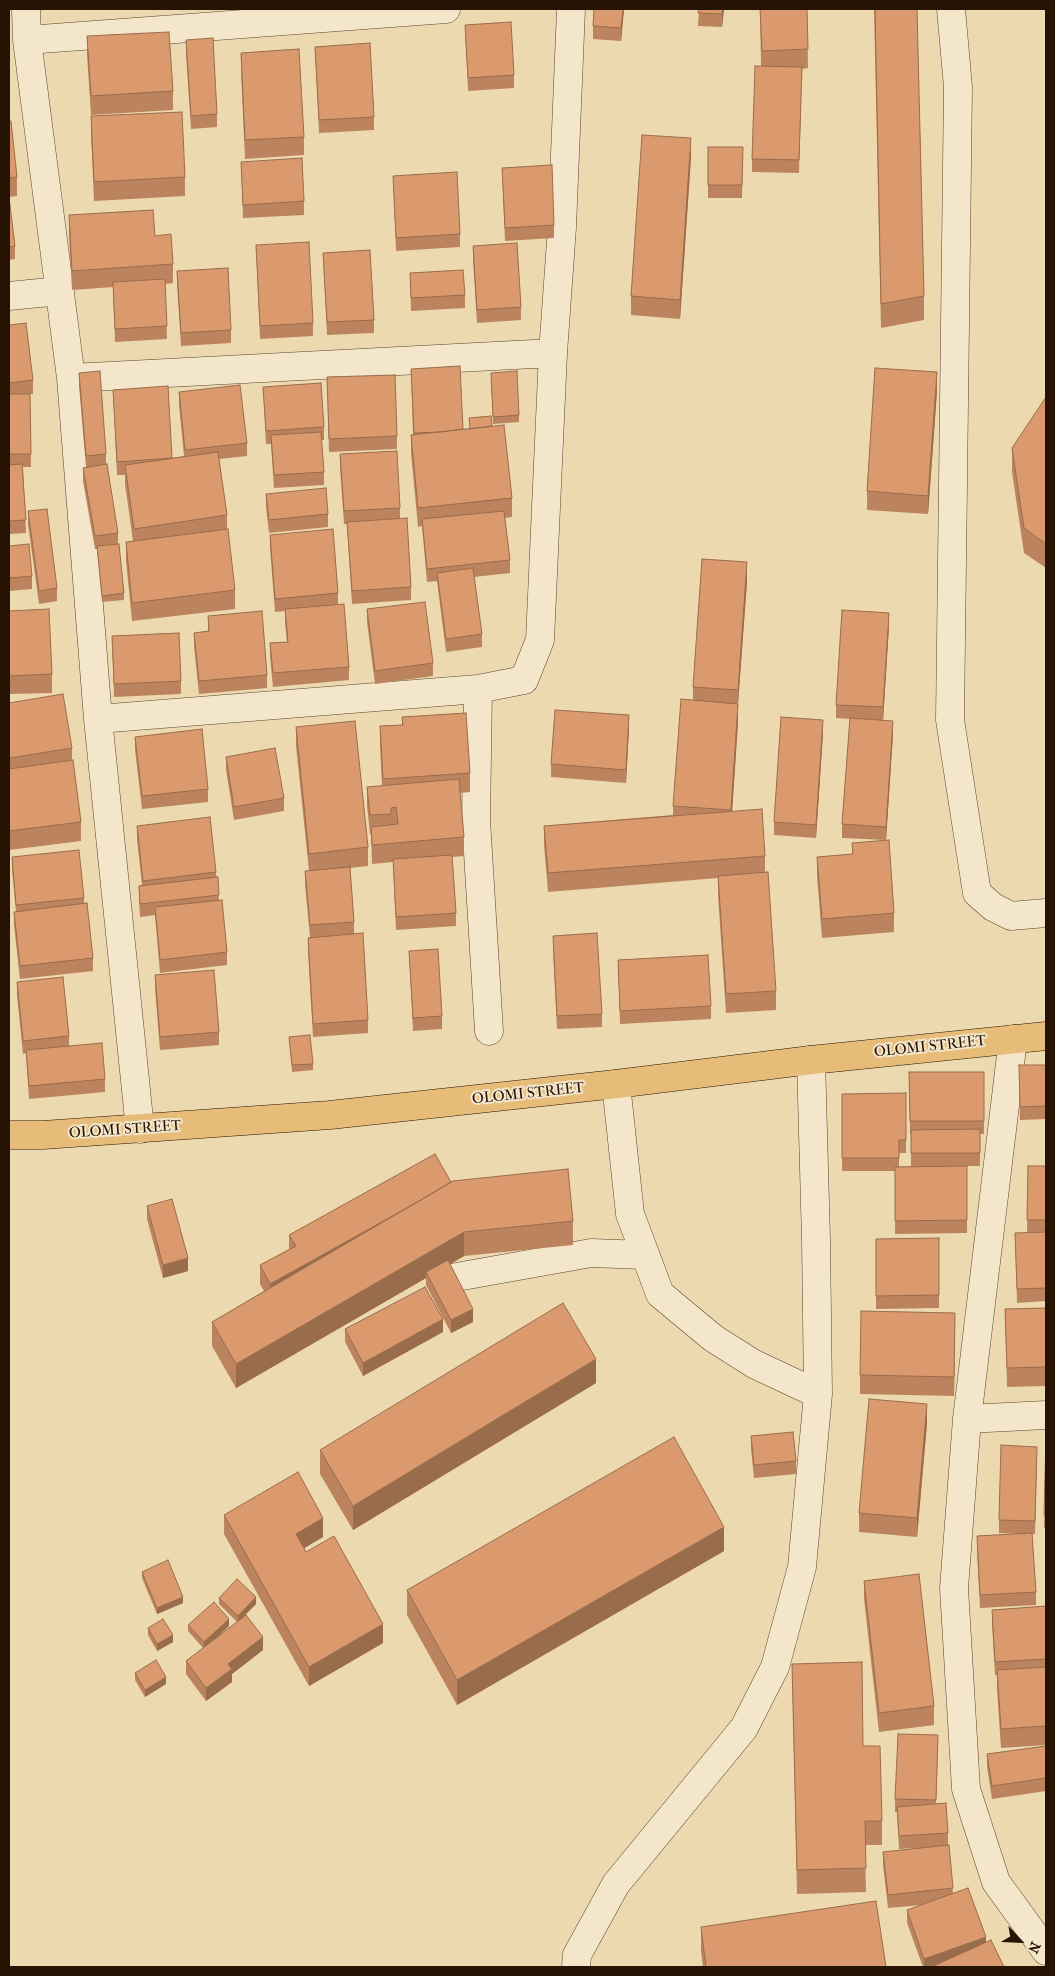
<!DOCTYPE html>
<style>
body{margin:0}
#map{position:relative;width:1055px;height:1976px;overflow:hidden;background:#edd9af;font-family:"IM FELL French Canon",serif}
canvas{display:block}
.frame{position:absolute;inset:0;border:10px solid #271304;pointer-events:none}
.north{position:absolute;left:995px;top:1916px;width:50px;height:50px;-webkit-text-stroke:4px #f3e6cb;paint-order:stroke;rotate:115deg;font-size:14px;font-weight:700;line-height:20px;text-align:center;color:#271304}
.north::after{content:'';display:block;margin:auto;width:18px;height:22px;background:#271304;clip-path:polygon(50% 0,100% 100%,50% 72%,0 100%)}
</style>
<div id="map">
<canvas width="1055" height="1976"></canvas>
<div class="frame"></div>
<div class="north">N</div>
</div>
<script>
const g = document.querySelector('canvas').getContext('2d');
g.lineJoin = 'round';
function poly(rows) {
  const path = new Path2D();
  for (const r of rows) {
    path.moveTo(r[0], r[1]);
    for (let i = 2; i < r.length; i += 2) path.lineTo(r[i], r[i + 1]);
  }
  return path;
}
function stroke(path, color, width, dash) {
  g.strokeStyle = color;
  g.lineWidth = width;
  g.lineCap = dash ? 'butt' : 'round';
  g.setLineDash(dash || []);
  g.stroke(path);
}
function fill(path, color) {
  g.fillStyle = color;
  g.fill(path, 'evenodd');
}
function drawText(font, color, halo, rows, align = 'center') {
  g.font = font + ' "IM FELL French Canon",serif';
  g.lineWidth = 4;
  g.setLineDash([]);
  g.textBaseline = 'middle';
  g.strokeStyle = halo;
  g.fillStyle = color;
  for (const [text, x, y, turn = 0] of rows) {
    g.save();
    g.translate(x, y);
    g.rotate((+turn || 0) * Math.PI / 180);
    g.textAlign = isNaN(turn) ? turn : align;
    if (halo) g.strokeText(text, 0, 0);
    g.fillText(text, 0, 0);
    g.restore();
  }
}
const minor = poly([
 [26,9,27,40,71,378,98,719,140,1129],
 [951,9,958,87,950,720,977,893,993,907,1011,916,1046,913],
 [27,40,446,9],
 [9,296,60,291],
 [71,378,553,353],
 [478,689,476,820,489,1031],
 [98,719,478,689,524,680,540,640,553,353,562,227,571,9],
 [1013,1039,967,1419,954,1588,966,1789,996,1882,1046,1951],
 [616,1084,630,1214,660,1294,713,1338,754,1364,818,1394],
 [451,1278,591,1253,645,1255],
 [967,1419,1046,1415],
 [576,1967,577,1955,616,1884,744,1728,775,1667,802,1567,818,1394,816,1240,811,1060]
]);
const major = poly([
 [9,1135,43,1135,330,1115,616,1084,811,1060,1046,1036]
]);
const wall = poly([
 [624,9,621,41,593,39,593,26],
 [699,9,724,9,722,27,698,26],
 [760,9,807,9,808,68,802,69,799,173,752,172,752,159,761,66],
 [874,9,917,9,924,296,924,320,881,328],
 [465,25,514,75,514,88,468,91],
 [87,36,173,91,173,110,91,115,87,55],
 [186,40,217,114,217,127,191,129,186,53],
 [315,47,374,117,374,130,319,133],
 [241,53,304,137,304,155,245,159,241,72],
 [91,116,185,177,185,196,94,201,91,135],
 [9,121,17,177,17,196,9,197,15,246,15,259,9,260],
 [708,147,743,147,742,198,708,198],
 [691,157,680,319,631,315,631,296],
 [241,162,304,201,304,215,243,218],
 [502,168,554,225,554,238,505,241],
 [393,176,460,234,460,247,396,251],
 [69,215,155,236,173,264,173,283,165,284,167,339,115,342,113,287,72,290,69,234],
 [256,245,313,323,313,336,260,339],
 [473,246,521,307,521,320,477,323,473,259],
 [323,253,374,320,374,333,327,335],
 [177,271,231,330,231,343,181,346,177,284],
 [410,273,465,295,465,308,411,311],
 [9,325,33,380,33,394,30,394,31,467,23,467,26,533,9,534],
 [411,369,463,429,492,426,512,498,512,517,505,518,510,560,510,573,474,577,482,634,482,647,446,652,437,581,427,582,422,526,418,527,411,453,411,435,413,434],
 [79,373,106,454,106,464,118,533,118,545,124,593,124,600,102,602,97,549,95,549,83,481,83,468,86,467,79,386],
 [491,373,519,415,519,422,493,424],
 [327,377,397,436,397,449,329,452],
 [263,387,324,427,324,440,321,440,324,472,324,485,274,488,271,444,266,444],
 [113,390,172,458,184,456,179,405,179,392,247,443,247,456,219,459,227,515,227,529,235,590,235,609,132,621,126,561,126,542,133,541,125,484,125,475,117,475],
 [937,391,928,514,867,510,867,491],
 [1046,397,1046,568,1024,553,1012,472,1012,448],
 [340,454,400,508,400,519,411,587,411,600,352,604,347,524,344,524,340,467],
 [266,494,328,514,328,527,269,533,266,507],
 [28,511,57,588,57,601,39,604,28,524],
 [270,535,338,593,338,605,349,667,349,680,273,687,270,656,270,643,287,642,285,623,285,611,275,612,270,548],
 [9,546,32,576,32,589,9,591],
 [747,581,738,704,738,722,732,811,765,856,765,872,776,991,776,1010,726,1013,718,895,718,878,548,892,544,845,544,826,673,815,673,806,693,700,693,687],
 [367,609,433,663,433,676,375,684,367,622],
 [9,611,52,674,52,693,9,694],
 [208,616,267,675,267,688,199,694,194,646,194,633,208,631],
 [889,626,883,720,893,734,886,840,842,838,842,824,850,719,836,718,836,705],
 [112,636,181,681,181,694,114,697],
 [9,703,72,748,72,760,81,822,81,841,9,850],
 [402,717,470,773,470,792,460,793,464,837,464,856,452,857,456,913,456,926,396,930,393,862,372,864,371,834,370,834,367,806,367,787,382,786,380,745,380,726,402,725],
 [296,727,368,847,368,866,350,868,354,922,354,934,368,1020,368,1033,313,1037,308,951,308,938,310,937,305,884,305,871,309,871,296,746],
 [629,728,626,783,551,777,551,764],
 [823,733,816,838,774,835,774,822],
 [135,737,208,789,208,802,142,809,135,750],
 [226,757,284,798,284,811,234,820,226,770],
 [137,826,216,872,219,900,227,952,227,965,160,973,155,915,140,917,139,899,139,886,142,885,137,839],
 [852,843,894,913,894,932,822,938,817,876,817,857,852,854],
 [12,857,84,898,84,904,93,958,93,971,20,979,14,925,14,912,16,912,12,870],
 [553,936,602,1014,602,1027,557,1029,553,949],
 [409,951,442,1016,442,1029,413,1031],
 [618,960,711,1006,711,1019,620,1024],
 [155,975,219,1032,219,1045,160,1050,155,988],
 [17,982,69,1036,69,1046,105,1079,105,1092,29,1099,26,1053,23,1054,17,995],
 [289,1037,313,1064,313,1070,292,1072],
 [1046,1065,1046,1119,1020,1120,1019,1078],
 [909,1072,984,1072,984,1134,980,1134,980,1166,967,1166,967,1233,895,1234,895,1171,842,1171,842,1094,906,1140,906,1153,899,1153,899,1167,911,1166,911,1134,910,1134],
 [1028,1166,1046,1166,1046,1301,1017,1303,1015,1233,1027,1233],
 [451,1182,573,1221,573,1245,464,1256,450,1264,473,1322,451,1333,426,1285,426,1278,236,1388,212,1346,212,1322,264,1291,260,1284,260,1265,289,1249,289,1235],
 [147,1206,188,1271,163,1278,147,1219],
 [939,1238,939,1308,876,1309,876,1239],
 [1046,1308,1046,1386,1007,1387,1005,1309],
 [345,1329,443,1332,363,1376,345,1342],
 [955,1332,954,1396,860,1394,860,1375],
 [596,1383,353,1530,320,1474,320,1450],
 [927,1423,917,1537,859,1532,859,1513],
 [751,1436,796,1461,796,1474,754,1478,751,1449],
 [1046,1439,1046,1528,1044,1528],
 [1037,1460,1035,1534,1032,1534,1036,1592,1036,1605,980,1608,977,1550,977,1536,1019,1534,999,1533,999,1520],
 [224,1515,323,1537,304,1548,306,1552,383,1643,309,1686,224,1534],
 [724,1551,457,1705,407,1615,407,1590],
 [142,1572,183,1603,157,1614,142,1578],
 [864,1581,934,1706,934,1725,879,1732,864,1599],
 [219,1598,256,1604,242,1618,263,1650,232,1674,232,1682,206,1701,186,1674,186,1661,203,1648,188,1631,188,1625,229,1626,217,1637,237,1622,219,1604],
 [1046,1606,1046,1745,1001,1748,997,1689,997,1675,995,1675,992,1623,992,1610],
 [148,1628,173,1642,157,1651,148,1635],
 [792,1664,863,1746,882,1821,882,1845,865,1845,866,1892,797,1894],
 [135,1673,166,1684,145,1697,135,1680],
 [1046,1746,1046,1791,992,1799,987,1767,987,1754],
 [938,1748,936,1804,948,1833,948,1845,953,1893,986,1942,1004,1967,923,1967,907,1923,907,1910,922,1905,888,1908,883,1865,883,1852,916,1848,899,1849,897,1812,895,1812,895,1799],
 [701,1927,886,1967,703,1967,701,1951]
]);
const shadedWall = poly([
 [623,9,624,9,621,41,621,28],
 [723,9,724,9,722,27,722,14],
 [691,138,691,157,680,319,680,300],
 [937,372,937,391,928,514,928,496],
 [747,562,747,581,738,704,738,722,731,829,731,810,738,709,738,690],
 [889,613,889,626,883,721,883,707],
 [629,715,629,728,626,783,626,770],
 [823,720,823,733,816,838,816,825],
 [893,721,893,734,886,840,886,827],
 [451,1183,270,1303,270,1284],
 [464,1232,464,1256,428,1277,426,1272,426,1278,236,1388,236,1364],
 [188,1258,188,1271,163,1278,163,1265],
 [473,1309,473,1322,451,1333,451,1320],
 [955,1313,955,1332,954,1396,954,1377],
 [443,1319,443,1332,363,1376,363,1363],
 [596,1359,596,1383,353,1530,353,1506],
 [927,1404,927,1423,917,1537,917,1518],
 [323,1518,323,1537,296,1553,296,1534],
 [724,1527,724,1551,457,1705,457,1680],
 [183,1597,183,1603,157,1614,157,1608],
 [256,1597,256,1604,238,1622,238,1616],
 [229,1619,229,1626,204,1649,204,1642],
 [383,1624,383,1643,309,1686,309,1667],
 [173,1635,173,1642,157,1651,157,1644],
 [263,1637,263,1650,232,1674,232,1682,206,1701,206,1688,228,1664],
 [166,1677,166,1684,145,1697,145,1690],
 [986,1937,986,1950,937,1967,924,1967,924,1959]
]);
const building = poly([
 [594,9,623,9,621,28,593,26,594,9],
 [699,9,723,9,722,14,698,13,699,9],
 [760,9,807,9,808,49,762,51,760,9],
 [875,9,917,9,924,296,881,304,875,9],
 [511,22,514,75,468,78,465,25,511,22],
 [169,32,173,91,91,96,87,36,169,32],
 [213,38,217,114,191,116,186,40,213,38],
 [370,43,374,117,319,120,315,47,370,43],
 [299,49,304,137,245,140,241,53,299,49],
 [755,66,802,67,799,160,752,159,755,66],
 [182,112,185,177,94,182,91,116,182,112],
 [9,121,11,121,17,177,9,178,9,121],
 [642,135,691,138,680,300,631,296,642,135],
 [708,147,743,147,742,185,708,185,708,147],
 [302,158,304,201,243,205,241,162,302,158],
 [552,165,554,225,505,228,502,168,552,165],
 [457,172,460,234,396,238,393,176,457,172],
 [9,197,15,246,9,247,9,197],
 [153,210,155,236,171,234,173,264,72,271,69,215,153,210],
 [309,242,313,323,260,326,256,245,309,242],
 [517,243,521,307,477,310,473,246,517,243],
 [370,250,374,320,327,322,323,253,370,250],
 [228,268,231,330,181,333,177,271,228,268],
 [463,270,465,295,411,298,410,273,463,270],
 [165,279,167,326,115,329,113,282,165,279],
 [26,323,33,380,9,383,9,325,26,323],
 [460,366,463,429,440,432,414,433,411,369,460,366],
 [875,368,937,372,928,496,867,491,875,368],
 [100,371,106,454,86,456,79,373,100,371],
 [517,371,519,415,493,417,491,373,517,371],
 [395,375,397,436,329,439,327,377,395,375],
 [321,383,324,427,266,431,263,387,321,383],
 [240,385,247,443,185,450,179,392,240,385],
 [168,386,172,458,117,462,113,390,168,386],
 [9,394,30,394,31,454,9,454,9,394],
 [1046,397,1046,544,1024,528,1012,448,1046,397],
 [491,416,492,426,470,429,469,418,491,416],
 [504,425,512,498,418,508,411,435,504,425],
 [321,432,324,472,274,475,271,435,321,432],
 [397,451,400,508,344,511,340,454,397,451],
 [218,452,227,515,134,529,125,465,218,452],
 [22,464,26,520,9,521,9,465,22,464],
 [107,464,118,533,95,536,83,468,107,464],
 [326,488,328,514,269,520,266,494,326,488],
 [47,509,57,588,39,591,28,511,47,509],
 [504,511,510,560,427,569,422,519,504,511],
 [407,518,411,587,352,591,347,522,407,518],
 [228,529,235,590,132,603,126,542,228,529],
 [333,529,338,593,275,599,270,535,333,529],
 [29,544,32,576,9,578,9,546,29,544],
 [119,544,124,593,102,596,97,546,119,544],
 [702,559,747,562,738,690,693,687,702,559],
 [473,568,482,634,446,639,437,573,473,568],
 [425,602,433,663,375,671,367,609,425,602],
 [344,604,349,667,273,673,270,643,288,642,285,609,344,604],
 [49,609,52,674,9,676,9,611,49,609],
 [842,610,889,613,883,707,836,705,842,610],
 [262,611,267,675,199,681,194,633,209,631,208,616,262,611],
 [179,633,181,681,114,684,112,636,179,633],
 [63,694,72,748,10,758,9,753,9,703,63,694],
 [681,699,738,704,731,810,673,806,681,699],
 [555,710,629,715,626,770,551,764,555,710],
 [466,713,470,773,383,779,380,726,403,725,402,717,466,713],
 [781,717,823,720,816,825,774,822,781,717],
 [850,718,893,721,886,827,842,824,850,718],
 [355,721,368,847,309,854,296,727,355,721],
 [202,729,208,789,142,796,135,737,202,729],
 [275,748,284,798,234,807,226,757,275,748],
 [73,760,81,822,9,831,9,769,73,760],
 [459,779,464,837,372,845,371,827,398,824,396,807,391,808,391,814,370,815,367,787,459,779],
 [762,809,765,856,548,873,544,826,762,809],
 [210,817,216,872,143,881,137,826,210,817],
 [889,840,894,913,822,919,817,857,853,854,852,843,889,840],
 [79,850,84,898,16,905,12,857,79,850],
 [452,855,456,913,396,917,393,859,452,855],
 [350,867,354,922,310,925,305,871,350,867],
 [768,872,776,991,726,994,718,876,768,872],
 [218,877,219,895,140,904,139,886,218,877],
 [222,900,227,952,160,960,155,907,222,900],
 [87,903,93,958,20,966,14,912,87,903],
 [363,933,368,1020,313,1024,308,938,363,933],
 [597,933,602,1014,557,1016,553,936,597,933],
 [438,949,442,1016,413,1018,409,951,438,949],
 [708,955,711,1006,620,1011,618,960,708,955],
 [214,970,219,1032,160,1037,155,975,214,970],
 [63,977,69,1036,23,1041,17,982,63,977],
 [310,1035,313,1064,292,1065,289,1037,310,1035],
 [102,1043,105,1079,29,1086,26,1050,102,1043],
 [1019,1065,1046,1065,1046,1106,1020,1107,1019,1065],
 [909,1072,984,1072,984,1121,910,1121,909,1072],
 [906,1093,906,1140,899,1140,899,1158,842,1158,842,1094,906,1093],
 [980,1129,980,1153,911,1153,911,1130,980,1129],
 [435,1154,451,1182,416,1203,270,1284,260,1265,296,1246,289,1235,435,1154],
 [967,1166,967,1220,895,1221,895,1167,967,1166],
 [1028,1166,1046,1166,1046,1220,1027,1220,1028,1166],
 [568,1169,573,1221,464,1232,236,1364,212,1322,453,1181,568,1169],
 [172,1199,188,1258,163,1265,147,1206,172,1199],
 [1046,1232,1046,1288,1017,1289,1015,1233,1046,1232],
 [939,1238,939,1295,876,1296,876,1239,939,1238],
 [448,1260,473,1309,451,1320,426,1272,448,1260],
 [425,1287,443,1319,363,1363,345,1329,425,1287],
 [563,1303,596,1359,353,1506,320,1450,563,1303],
 [1046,1308,1046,1367,1007,1368,1005,1309,1046,1308],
 [861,1311,955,1313,954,1377,860,1375,861,1311],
 [869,1399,927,1404,917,1518,859,1513,869,1399],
 [793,1432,796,1461,754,1465,751,1436,793,1432],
 [674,1437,724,1527,457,1680,407,1590,674,1437],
 [1046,1439,1046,1515,1044,1515,1046,1439],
 [1001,1445,1037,1447,1035,1521,999,1520,1001,1445],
 [298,1472,323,1518,296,1534,306,1552,334,1536,383,1624,309,1667,224,1515,298,1472],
 [1032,1533,1036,1592,980,1595,977,1536,1032,1533],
 [168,1560,183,1597,157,1608,142,1572,168,1560],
 [919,1574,934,1706,879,1713,864,1581,919,1574],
 [237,1579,256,1597,238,1616,219,1598,237,1579],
 [214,1602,229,1619,204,1642,188,1625,214,1602],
 [1046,1606,1046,1659,995,1662,992,1610,1046,1606],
 [246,1615,263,1637,228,1664,232,1669,206,1688,186,1661,246,1615],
 [163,1619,173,1635,157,1644,148,1628,163,1619],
 [156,1660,166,1677,145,1690,135,1673,156,1660],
 [862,1662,863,1746,880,1746,882,1821,865,1821,866,1868,797,1870,792,1664,862,1662],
 [1046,1667,1046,1726,1001,1729,997,1670,1046,1667],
 [898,1734,938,1735,936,1800,895,1799,898,1734],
 [1046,1746,1046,1778,992,1786,987,1754,1046,1746],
 [946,1803,948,1833,899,1836,897,1807,946,1803],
 [949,1845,953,1888,888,1895,883,1852,949,1845],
 [968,1888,986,1937,924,1959,907,1910,968,1888],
 [876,1901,886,1967,706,1967,701,1927,876,1901],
 [991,1940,1004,1967,931,1967,991,1940]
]);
const streetNames = [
 ["OLOMI STREET",930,1047,-6],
 ["OLOMI STREET",528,1094,-6],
 ["OLOMI STREET",125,1130,-4]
];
stroke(minor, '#58442f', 29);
stroke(major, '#271304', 29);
stroke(minor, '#f3e6cb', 28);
stroke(major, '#e6bc78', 28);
fill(wall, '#bc845e');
fill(shadedWall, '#996c4c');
fill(building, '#db9a6d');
stroke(building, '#996c4c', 1);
drawText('15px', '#271304', '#f3e6cb', streetNames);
</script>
